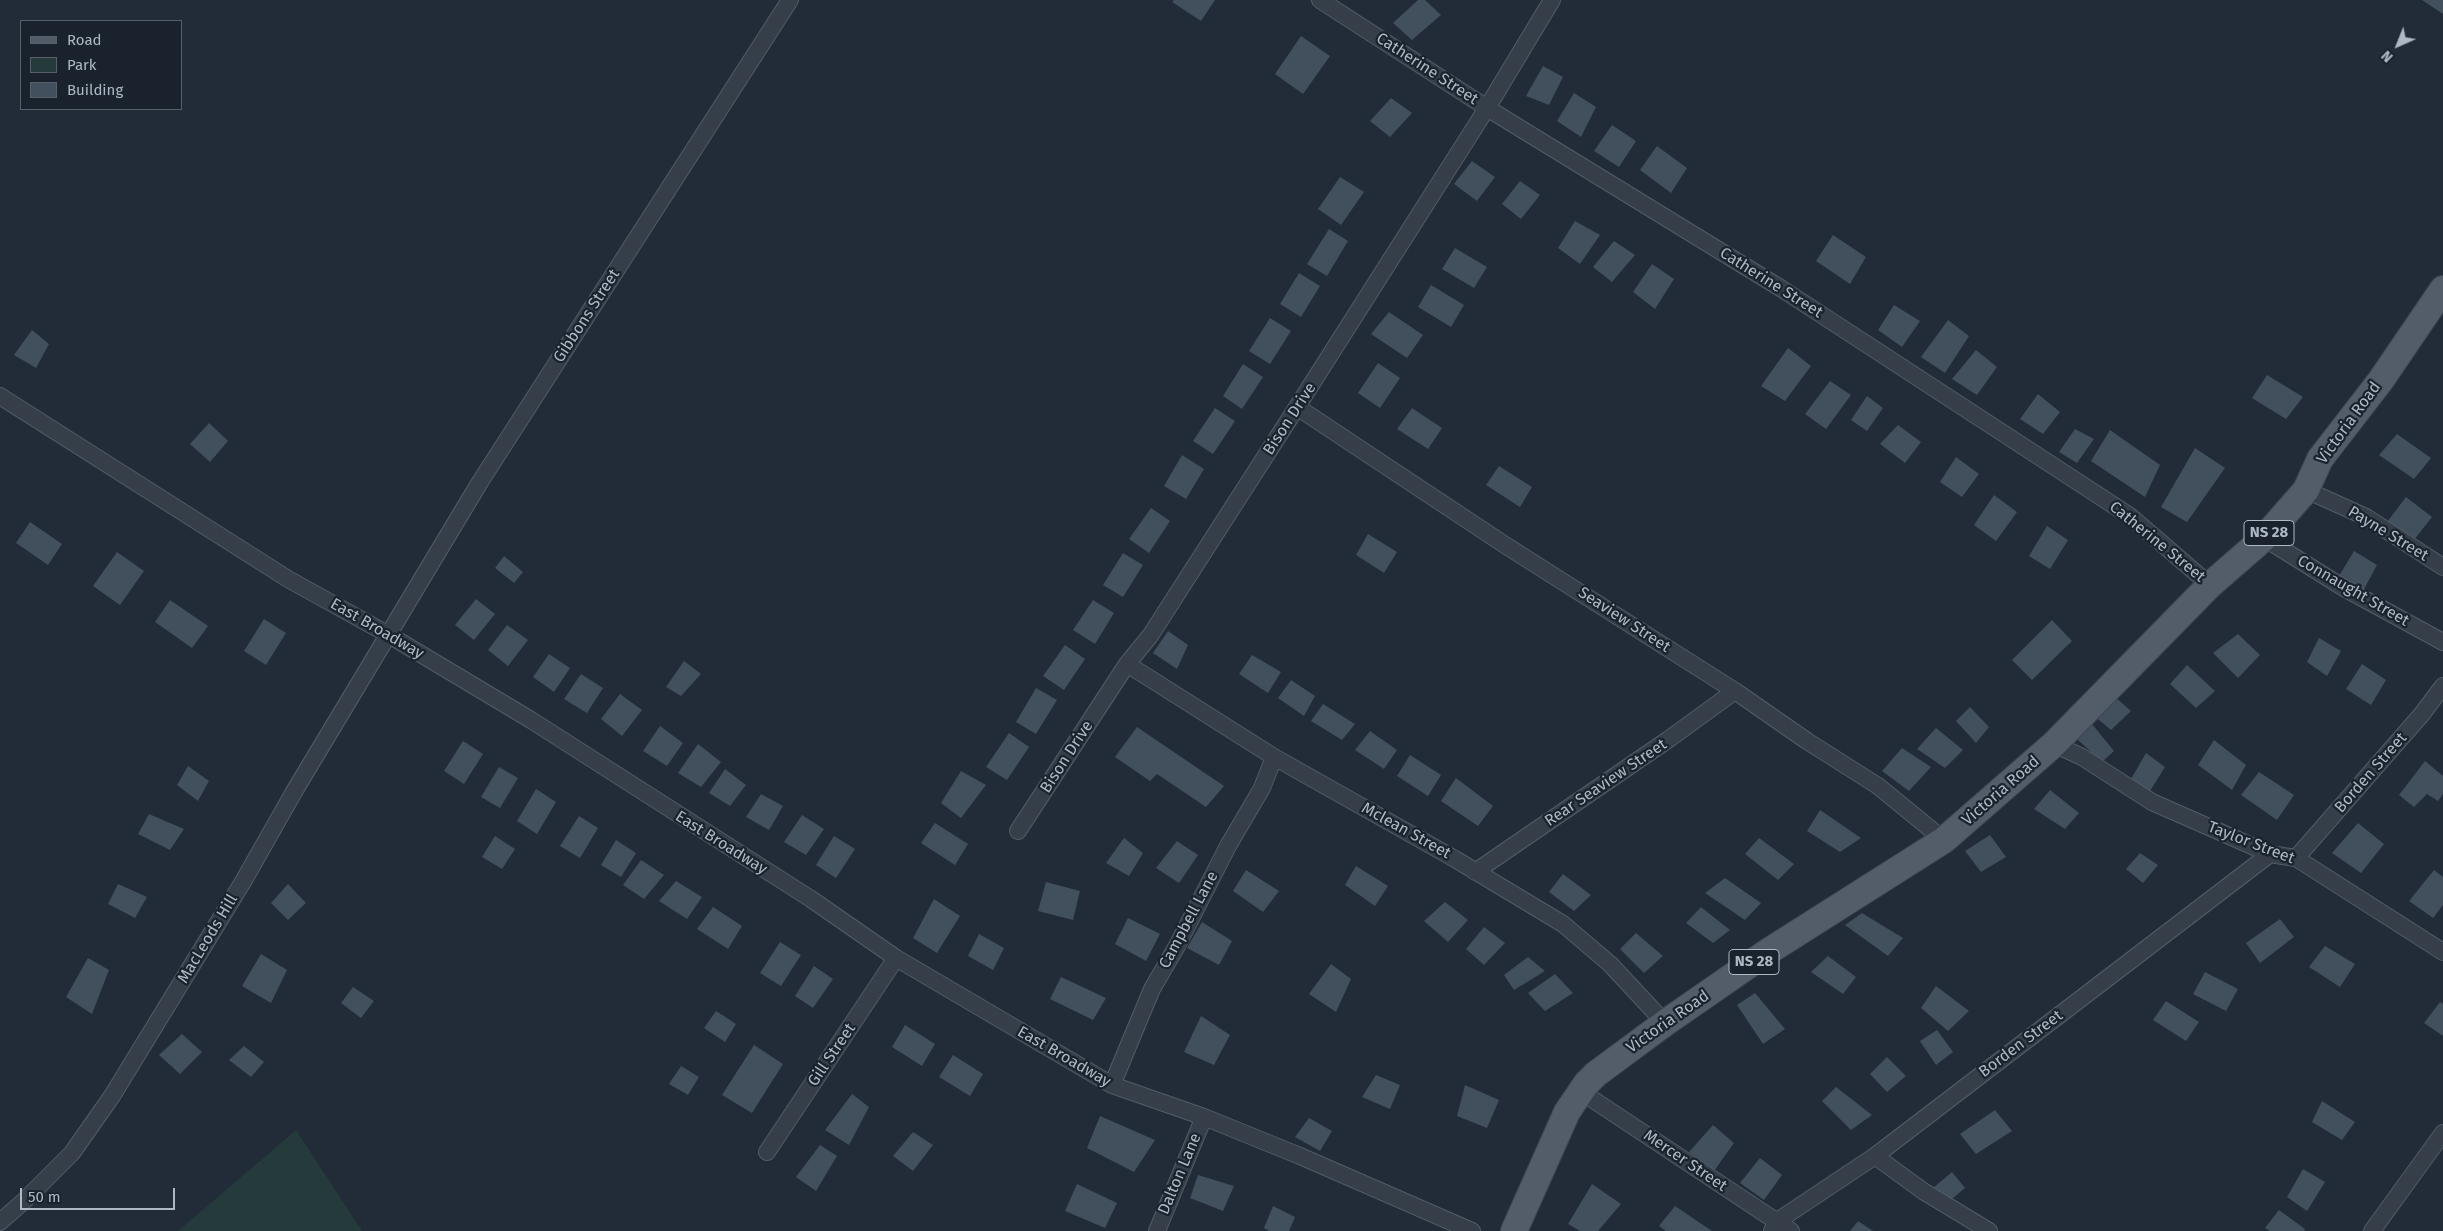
<!DOCTYPE html>
<style>
body{margin:0}
#map{position:relative;width:2443px;height:1231px;overflow:hidden;background:#212c38;font-family:"Fira Sans",sans-serif}
canvas{display:block}
.legend{position:absolute;left:20px;top:20px;width:162px;height:90px;box-sizing:border-box;background:#1a232d;border:1px solid #565f6a;margin:0;padding:6px 9px;list-style:none;font-size:15px;color:#afb9c5}
.legend li{display:flex;align-items:center;gap:10px;height:25px}
.legend b{width:25px;border:1px solid #565f6a}
.north{position:absolute;left:2373px;top:20px;width:50px;height:50px;-webkit-text-stroke:4px #1a232d;paint-order:stroke;rotate:224deg;font-size:14px;font-weight:700;line-height:20px;text-align:center;color:#afb9c5}
.north::after{content:'';display:block;margin:auto;width:18px;height:22px;background:#afb9c5;clip-path:polygon(50% 0,100% 100%,50% 72%,0 100%)}
.scale{position:absolute;left:20px;top:1188px;width:155px;height:22px;box-sizing:border-box;border:2px solid #afb9c5;border-top:0;padding-left:6px;font-size:15px;line-height:18px;white-space:nowrap;color:#afb9c5;-webkit-text-stroke:4px #1a232d;paint-order:stroke}
</style>
<div id="map">
<canvas width="2443" height="1231"></canvas>
<ul class="legend">
<li><b style="height:6px;background:#535d69"></b>Road</li>
<li><b style="height:14px;background:#243a3b"></b>Park</li>
<li><b style="height:14px;background:#424f5d"></b>Building</li>
</ul>
<div class="north">N</div>
<div class="scale">50 m</div>
</div>
<script>
const g = document.querySelector('canvas').getContext('2d');
g.lineJoin = 'round';
function fill(path, color) {
  g.fillStyle = color;
  g.fill(path, 'evenodd');
}
function poly(rows) {
  const path = new Path2D();
  for (const r of rows) {
    path.moveTo(r[0], r[1]);
    for (let i = 2; i < r.length; i += 2) path.lineTo(r[i], r[i + 1]);
  }
  return path;
}
function stroke(path, color, width, dash) {
  g.strokeStyle = color;
  g.lineWidth = width;
  g.lineCap = dash ? 'butt' : 'round';
  g.setLineDash(dash || []);
  g.stroke(path);
}
function drawText(font, color, halo, rows, align = 'center') {
  g.font = font + ' "Fira Sans",sans-serif';
  g.lineWidth = 4.5;
  g.setLineDash([]);
  g.textBaseline = 'middle';
  g.strokeStyle = halo;
  g.fillStyle = color;
  for (const [text, x, y, turn = 0] of rows) {
    g.save();
    g.translate(x, y);
    g.rotate((+turn || 0) * Math.PI / 180);
    g.textAlign = isNaN(turn) ? turn : align;
    if (halo) g.strokeText(text, 0, 0);
    g.fillText(text, 0, 0);
    g.restore();
  }
}
const green = poly([
 [296,1130,362,1231,178,1231]
]);
const building = poly([
 [1174,0,1215,0,1201,21,1172,2],
 [1418,0,1425,0,1441,15,1412,40,1393,23],
 [2422,0,2443,0,2443,14],
 [1301,36,1330,56,1303,94,1275,74],
 [1543,66,1563,77,1549,105,1526,96],
 [1574,93,1596,107,1581,137,1557,121],
 [1391,98,1412,113,1390,137,1370,121],
 [1612,125,1636,141,1619,167,1594,151],
 [1657,146,1687,168,1671,193,1640,170],
 [1472,161,1495,177,1477,201,1454,184],
 [1340,177,1364,192,1341,225,1318,209],
 [1520,181,1540,195,1521,219,1502,204],
 [1575,221,1600,235,1580,264,1558,248],
 [1329,229,1348,241,1327,276,1307,264],
 [1833,235,1866,257,1850,284,1816,261],
 [1614,241,1635,255,1612,282,1593,267],
 [1455,248,1487,267,1474,288,1442,269],
 [1652,264,1674,279,1655,309,1633,292],
 [1299,273,1320,286,1301,317,1280,304],
 [1431,285,1464,305,1451,327,1418,307],
 [1894,305,1920,321,1902,347,1878,330],
 [1389,312,1423,335,1407,358,1371,334],
 [1270,318,1291,331,1270,364,1249,351],
 [1948,320,1969,336,1945,373,1921,357],
 [32,330,49,344,36,368,14,355],
 [1788,348,1811,366,1785,401,1761,386],
 [1976,350,1997,367,1977,395,1952,379],
 [1378,363,1400,378,1380,408,1358,393],
 [1243,364,1263,377,1242,409,1223,396],
 [2267,375,2303,397,2286,419,2252,398],
 [1830,381,1851,395,1826,429,1805,414],
 [2038,394,2060,412,2043,434,2020,419],
 [1867,396,1883,408,1867,431,1851,420],
 [1215,408,1235,421,1213,454,1193,441],
 [1412,408,1442,428,1428,449,1397,429],
 [209,423,228,441,210,462,190,444],
 [1898,425,1921,442,1905,463,1880,444],
 [2075,429,2094,439,2077,463,2059,452],
 [2110,430,2160,465,2145,497,2091,461],
 [2397,434,2431,458,2414,479,2379,455],
 [2195,448,2225,468,2187,522,2161,507],
 [1182,455,1204,469,1186,499,1164,486],
 [1956,457,1979,474,1962,497,1940,482],
 [1499,466,1532,487,1520,507,1486,485],
 [1994,495,2017,512,1996,541,1974,525],
 [2406,497,2432,517,2414,540,2387,522],
 [1151,508,1170,521,1149,553,1129,539],
 [30,522,62,544,48,565,16,543],
 [2047,526,2068,540,2050,569,2029,556],
 [1368,534,1397,552,1384,573,1356,555],
 [2354,551,2377,565,2363,591,2339,576],
 [117,552,144,571,120,605,93,586],
 [1123,553,1143,565,1123,597,1103,585],
 [504,556,523,572,514,583,495,568],
 [476,599,495,614,474,640,455,625],
 [170,600,208,626,192,648,155,622],
 [1093,600,1114,613,1095,644,1073,630],
 [264,619,286,633,266,665,244,651],
 [2052,620,2072,641,2032,680,2012,660],
 [507,625,528,640,508,666,488,650],
 [1168,631,1188,645,1177,669,1153,653],
 [2238,634,2260,655,2238,678,2213,653],
 [2319,638,2341,651,2327,676,2307,662],
 [1065,645,1085,659,1064,690,1043,676],
 [549,654,570,668,554,692,533,677],
 [1252,655,1281,672,1268,693,1239,674],
 [684,661,701,674,681,696,666,687],
 [2362,664,2386,680,2371,705,2346,689],
 [2187,665,2215,691,2196,708,2170,684],
 [581,674,603,688,587,713,564,699],
 [1291,680,1315,696,1304,716,1278,698],
 [1036,688,1057,700,1036,734,1016,722],
 [620,694,642,710,622,736,601,719],
 [2114,696,2131,711,2111,730,2093,715],
 [1323,704,1355,724,1342,740,1311,721],
 [1970,707,1989,727,1976,743,1956,721],
 [2092,724,2114,751,2102,762,2077,739],
 [660,726,683,743,667,766,643,751],
 [1137,727,1224,786,1206,807,1157,774,1150,781,1115,757],
 [1936,728,1963,750,1945,768,1917,749],
 [1370,731,1397,750,1384,769,1355,750],
 [1009,733,1029,747,1007,780,986,767],
 [2214,740,2246,765,2232,790,2198,765],
 [463,741,483,754,464,784,444,771],
 [698,744,721,762,701,787,678,773],
 [1902,748,1931,767,1909,791,1882,771],
 [2146,753,2165,767,2150,791,2131,779],
 [1410,755,1441,775,1428,796,1397,776],
 [2425,761,2443,776,2443,794,2438,801,2427,794,2414,807,2399,795],
 [188,766,209,781,198,801,177,785],
 [499,767,518,778,500,808,481,797],
 [725,769,746,785,730,806,709,793],
 [961,771,986,785,961,818,941,803],
 [2259,772,2294,795,2277,820,2241,795],
 [1456,778,1493,806,1478,826,1441,801],
 [536,789,556,802,537,834,517,821],
 [2050,790,2079,813,2065,829,2034,809],
 [761,794,783,806,769,830,746,817],
 [1820,810,1861,838,1840,852,1807,831],
 [149,814,184,829,170,850,138,834],
 [802,815,824,829,806,855,784,842],
 [579,816,598,828,580,858,560,846],
 [935,823,968,844,955,865,921,843],
 [2358,823,2384,844,2361,873,2332,853],
 [1990,835,2006,857,1981,872,1965,851],
 [495,836,515,849,502,869,482,857],
 [834,836,855,849,836,878,816,865],
 [1124,838,1143,853,1129,876,1106,863],
 [1759,838,1794,864,1778,880,1745,854],
 [616,840,636,853,621,877,601,865],
 [1177,841,1198,855,1179,883,1156,868],
 [2140,853,2158,865,2143,883,2126,869],
 [641,860,664,875,644,899,623,885],
 [1356,866,1388,886,1375,906,1345,885],
 [1246,870,1279,891,1263,912,1233,891],
 [2434,870,2443,877,2443,905,2433,918,2409,901],
 [1563,874,1591,895,1574,911,1549,892],
 [1725,878,1761,903,1745,920,1705,893],
 [676,881,702,897,687,919,659,901],
 [1046,882,1080,891,1073,920,1038,911],
 [118,884,147,897,135,918,108,904],
 [288,884,306,903,288,920,271,903],
 [934,899,960,916,937,953,913,938],
 [1445,902,1468,920,1448,942,1424,921],
 [713,907,742,926,728,949,697,929],
 [1701,907,1730,930,1713,943,1686,923],
 [1862,913,1903,938,1888,956,1845,925],
 [1128,918,1160,934,1146,961,1115,944],
 [2280,919,2294,937,2260,963,2246,943],
 [1202,922,1232,941,1219,965,1187,948],
 [1484,927,1505,943,1484,965,1466,949],
 [1636,933,1663,956,1644,973,1620,949],
 [979,934,1004,948,993,970,968,956],
 [780,942,801,955,781,986,760,973],
 [2325,946,2355,964,2340,987,2309,967],
 [261,954,287,970,271,1003,242,986],
 [1828,956,1856,977,1843,994,1811,972],
 [1528,957,1545,971,1514,990,1504,975],
 [88,958,109,970,92,1014,66,997],
 [1331,964,1351,979,1336,1012,1309,994],
 [814,966,833,979,813,1008,795,996],
 [2205,972,2238,989,2226,1011,2193,994],
 [1555,974,1573,993,1545,1011,1528,993],
 [1061,977,1106,998,1093,1020,1050,999],
 [1936,986,1969,1011,1948,1031,1921,1008],
 [353,987,374,1001,361,1018,341,1003],
 [1755,993,1785,1029,1763,1044,1737,1005],
 [2166,1001,2199,1022,2186,1041,2153,1020],
 [2440,1002,2443,1004,2443,1036,2424,1023],
 [716,1011,736,1024,725,1042,704,1028],
 [1201,1016,1230,1035,1214,1065,1184,1052],
 [905,1025,935,1044,922,1066,892,1047],
 [1937,1030,1953,1052,1936,1065,1920,1041],
 [182,1034,202,1052,180,1074,159,1055],
 [754,1045,783,1064,752,1113,722,1095],
 [244,1046,264,1062,251,1077,229,1060],
 [953,1055,983,1074,970,1096,939,1077],
 [1887,1057,1906,1076,1887,1092,1870,1074],
 [681,1066,699,1077,688,1095,669,1084],
 [1376,1075,1400,1085,1390,1109,1362,1097],
 [1465,1085,1499,1100,1487,1128,1457,1116],
 [1836,1087,1872,1115,1851,1130,1822,1101],
 [852,1094,869,1107,849,1145,825,1130],
 [2322,1101,2355,1122,2342,1140,2312,1122],
 [1995,1110,2012,1131,1976,1154,1960,1134],
 [1100,1116,1155,1140,1134,1172,1087,1148],
 [1309,1118,1332,1131,1320,1151,1295,1137],
 [1713,1125,1734,1143,1714,1171,1689,1152],
 [913,1132,933,1145,913,1171,893,1156],
 [820,1145,837,1156,816,1191,796,1177],
 [1760,1158,1782,1175,1764,1200,1740,1183],
 [2303,1169,2325,1182,2307,1211,2287,1197],
 [1952,1172,1965,1188,1946,1204,1933,1188],
 [1198,1175,1234,1186,1223,1211,1190,1198],
 [1077,1184,1117,1203,1105,1228,1065,1211],
 [1592,1184,1621,1204,1598,1231,1580,1231,1568,1224],
 [1273,1206,1295,1217,1289,1231,1269,1231,1264,1228],
 [1675,1206,1712,1231,1666,1231,1659,1226],
 [2279,1210,2305,1229,2304,1231,2270,1231,2265,1228],
 [1858,1221,1873,1231,1850,1231]
]);
const minor = poly([
 [1320,0,1487,108,1782,289,2130,516,2210,585],
 [0,396,288,579,389,635,531,720,811,899,896,958,1112,1085,1204,1117,1300,1156,1472,1231],
 [1297,407,1505,545,1735,691,1807,741,1878,786,1944,840],
 [2306,490,2366,517,2443,567],
 [2264,538,2344,588,2443,642],
 [1127,664,1274,757,1455,859,1563,924,1610,964,1665,1023],
 [2054,744,2082,757,2152,802,2270,854,2296,858,2443,952],
 [1018,831,1127,664,1150,636,1297,407,1487,108,1552,0],
 [2296,858,2422,714,2443,686],
 [1475,872,1669,739,1735,691],
 [1112,1085,1152,989,1177,946,1228,846,1262,788,1274,757],
 [1580,1091,1791,1231],
 [767,1152,896,958],
 [1875,1156,1923,1191,1989,1231],
 [0,1222,24,1201,72,1153,112,1096,244,880,295,790,480,482,790,0],
 [1157,1231,1204,1117],
 [1772,1231,1776,1222,1875,1156,2270,854],
 [2372,1231,2443,1133]
]);
const primary = poly([
 [1514,1231,1567,1112,1586,1084,1596,1074,1665,1023,1769,951,1944,840,2054,744,2210,585,2264,538,2306,490,2320,459,2381,380,2443,289]
]);
const shields = [
 [2269,533,50],
 [1754,962,50]
];
const shieldNames = [
 ["NS 28",2269,533],
 ["NS 28",1754,962]
];
const streetNames = [
 ["Catherine Street",1427,69,33],
 ["Catherine Street",1771,283,32],
 ["Gibbons Street",587,316,-57],
 ["Bison Drive",1290,419,-57],
 ["Victoria Road",2349,423,-54],
 ["Payne Street",2388,534,31],
 ["Catherine Street",2157,542,39],
 ["Connaught Street",2353,591,30],
 ["Seaview Street",1624,620,33],
 ["East Broadway",377,629,30],
 ["Bison Drive",1067,757,-57],
 ["Borden Street",2371,773,-49],
 ["Rear Seaview Street",1606,783,-34],
 ["Victoria Road",2001,791,-41],
 ["Mclean Street",1406,831,29],
 ["East Broadway",721,843,32],
 ["Taylor Street",2251,843,21],
 ["Campbell Lane",1189,920,-62],
 ["MacLeods Hill",208,939,-59],
 ["Victoria Road",1668,1022,-35],
 ["Borden Street",2021,1044,-37],
 ["Gill Street",832,1055,-56],
 ["East Broadway",1064,1057,30],
 ["Mercer Street",1685,1161,34],
 ["Dalton Lane",1180,1174,-67]
];
fill(green, '#243a3b');
fill(building, '#424f5d');
stroke(minor, '#525c67', 18);
stroke(primary, '#3e4752', 28);
stroke(minor, '#353e49', 16);
stroke(primary, '#535d69', 26);
for (const [x, y, w] of shields) {
  const box = new Path2D();
  box.roundRect(x - w / 2, y - 12.5, w, 25, 4);
  g.fillStyle = '#1a232d';
  g.fill(box);
  stroke(box, '#afb9c5', 1);
}
drawText('bold 15px', '#afb9c5', null, shieldNames);
drawText('16px', '#afb9c5', '#1a232d', streetNames);
</script>
